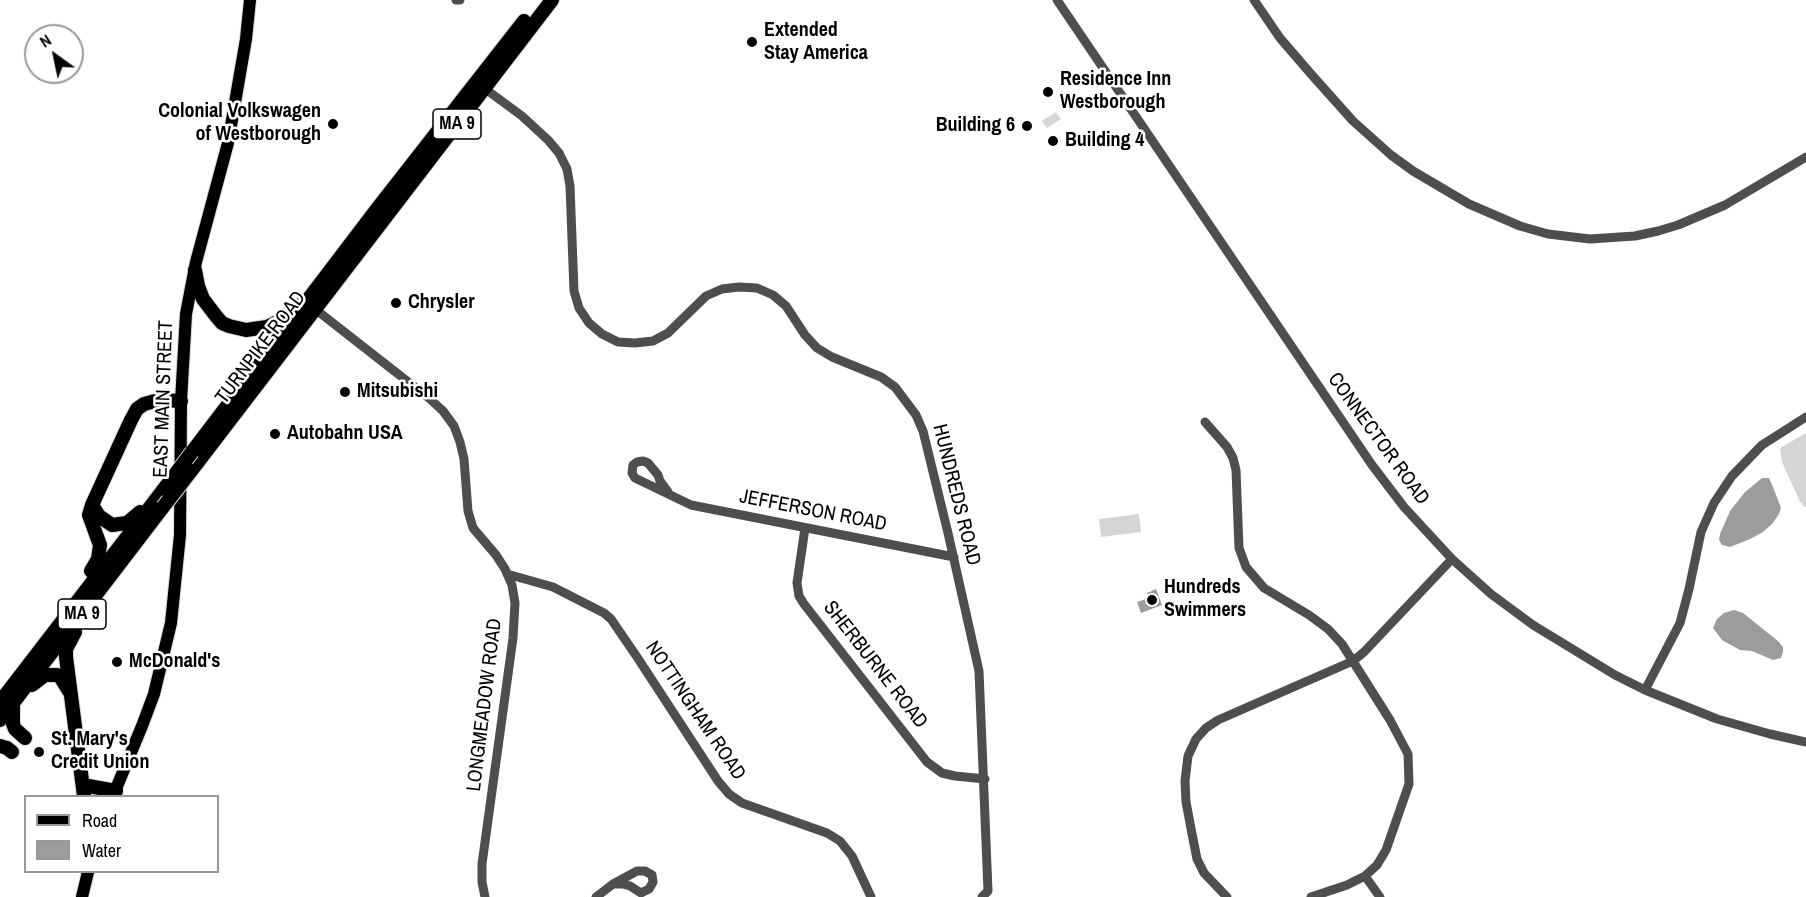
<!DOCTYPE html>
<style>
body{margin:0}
#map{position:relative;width:1806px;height:897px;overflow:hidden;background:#fff;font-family:"Archivo Narrow",sans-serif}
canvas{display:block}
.legend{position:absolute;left:24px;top:795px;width:195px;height:78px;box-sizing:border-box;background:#fff;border:2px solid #999;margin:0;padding:8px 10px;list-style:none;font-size:18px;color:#000}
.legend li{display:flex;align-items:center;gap:12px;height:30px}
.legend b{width:30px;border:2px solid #999}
.north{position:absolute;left:24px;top:24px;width:60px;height:60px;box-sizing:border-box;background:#fff;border:2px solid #999;border-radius:50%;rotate:327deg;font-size:16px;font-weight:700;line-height:24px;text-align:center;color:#000}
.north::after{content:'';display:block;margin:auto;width:21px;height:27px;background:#000;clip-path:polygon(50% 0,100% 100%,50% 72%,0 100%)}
</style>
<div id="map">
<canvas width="1806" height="897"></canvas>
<ul class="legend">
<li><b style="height:8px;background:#000"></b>Road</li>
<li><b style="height:16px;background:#9c9c9c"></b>Water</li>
</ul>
<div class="north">N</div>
</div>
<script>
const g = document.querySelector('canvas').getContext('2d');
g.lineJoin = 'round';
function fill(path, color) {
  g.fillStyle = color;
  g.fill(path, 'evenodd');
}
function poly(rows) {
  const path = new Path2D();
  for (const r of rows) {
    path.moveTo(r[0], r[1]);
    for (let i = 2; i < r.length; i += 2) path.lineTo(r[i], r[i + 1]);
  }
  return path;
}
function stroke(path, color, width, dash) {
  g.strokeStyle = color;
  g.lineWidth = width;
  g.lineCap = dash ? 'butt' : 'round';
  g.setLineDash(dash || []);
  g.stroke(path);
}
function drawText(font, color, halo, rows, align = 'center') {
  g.font = font + ' "Archivo Narrow",sans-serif';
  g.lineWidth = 5;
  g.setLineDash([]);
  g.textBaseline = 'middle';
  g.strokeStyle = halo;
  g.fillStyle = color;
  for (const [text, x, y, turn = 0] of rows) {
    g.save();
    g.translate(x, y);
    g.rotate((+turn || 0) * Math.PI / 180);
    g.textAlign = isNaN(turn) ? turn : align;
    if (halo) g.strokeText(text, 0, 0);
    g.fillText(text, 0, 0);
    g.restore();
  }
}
const green = poly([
 [1056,112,1061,119,1047,128,1042,121],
 [1806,433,1806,507,1805,507,1800,502,1782,462,1780,448],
 [1139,514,1141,532,1101,537,1099,519]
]);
const water = poly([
 [1762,478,1769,478,1773,487,1781,508,1779,514,1772,524,1763,532,1750,539,1730,547,1722,545,1719,540,1720,534,1730,511,1745,492],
 [1156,589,1162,605,1141,613,1137,602,1149,598,1147,593],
 [1734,610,1743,613,1778,641,1783,647,1783,652,1781,658,1773,660,1752,651,1740,650,1722,640,1713,628,1717,619,1724,613]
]);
const minor = poly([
 [456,0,460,0],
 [1057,0,1372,465,1404,507,1452,559,1491,594,1533,625,1615,675,1645,690,1717,719,1770,734,1806,742],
 [1254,0,1280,38,1311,74,1353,121,1391,155,1413,171,1469,204,1520,226,1548,234,1590,239,1635,236,1658,231,1678,225,1725,205,1806,157],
 [484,88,522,116,548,140,559,153,567,169,570,186,574,291,579,308,589,323,602,334,618,342,635,343,653,341,668,333,706,296,722,289,739,287,757,288,773,295,786,306,805,335,817,348,832,357,881,377,895,387,916,415,923,431,948,533,979,671,988,891,982,897],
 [315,309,430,399,443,411,454,426,460,442,464,459,468,511,473,528,496,555,505,569,512,585,515,603,513,638,482,864,482,882,485,897],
 [1205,422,1227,447,1233,458,1236,470,1239,548,1246,567,1264,588,1309,615,1328,629,1342,644,1390,720,1408,754,1409,784,1386,850,1377,865,1365,876,1347,885,1311,897],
 [668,492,660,481,658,475,648,463,643,461,637,462,633,465,632,473,635,478,691,505,954,557],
 [805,528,797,583,799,596,804,604,927,762,942,773,955,776,985,779],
 [507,574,553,587,604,613,611,619,637,657,718,781,729,794,742,803,827,833,840,841,852,856,871,897],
 [1645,690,1680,623,1689,589,1701,532,1714,503,1732,476,1762,445,1806,417],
 [1365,876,1380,897],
 [596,897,613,884,637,871,645,871,652,875,653,882,649,889,641,893,630,886,623,884,613,884],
 [1227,897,1204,873,1197,859,1193,839,1186,802,1185,781,1188,756,1196,739,1206,728,1218,720,1353,661,1364,652,1452,559]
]);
const major = poly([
 [113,796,142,726,154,694,171,623,180,535,181,401,186,314,196,262,228,143,246,39,250,0],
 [82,897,88,872]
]);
const highway = poly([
 [195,270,198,286,203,299,216,316,222,323,229,326,246,330,267,327,279,321,298,305],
 [192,452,377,209,524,21],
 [191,471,552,0],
 [92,505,99,516,112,525,127,523,140,512],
 [91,571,98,559,100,545,89,515,92,505,131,420,137,409,144,404,159,400,181,401],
 [75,632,66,649,66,657,84,796],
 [32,685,45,675,57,675,61,678,69,691],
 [0,702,164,489],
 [13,703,13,724,15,729,25,738],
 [0,720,163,507],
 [0,746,7,748,12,752],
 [83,785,116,791]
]);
const highwayBridge = poly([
 [164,489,192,452],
 [163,507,191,471]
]);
const markers = [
 [752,42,6,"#000"],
 [1048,92,6,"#000"],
 [333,124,6,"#000"],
 [1027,126,6,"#000"],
 [1053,141,6,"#000"],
 [396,303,6,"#000"],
 [345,392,6,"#000"],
 [275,434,6,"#000"],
 [1152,600,6,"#000"],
 [117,662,6,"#000"],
 [39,752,6,"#000"]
];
const shields = [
 [457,124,48],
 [82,614,48]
];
const shieldNames = [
 ["MA 9",457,124],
 ["MA 9",82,614]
];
const poiNames = [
 ["Extended",764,31],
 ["Stay America",764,54],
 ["Residence Inn",1060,80],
 ["Westborough",1060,103],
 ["Colonial Volkswagen",321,112,"right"],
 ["of Westborough",321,135,"right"],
 ["Building 6",1015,126,"right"],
 ["Building 4",1065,141],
 ["Chrysler",408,303],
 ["Mitsubishi",357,392],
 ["Autobahn USA",287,434],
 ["Hundreds",1164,588],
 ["Swimmers",1164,611],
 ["McDonald's",129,662],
 ["St. Mary's",51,740],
 ["Credit Union",51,763]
];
const streetNames = [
 ["TURNPIKE ROAD",261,348,-53],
 ["EAST MAIN STREET",164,399,-88],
 ["CONNECTOR ROAD",1378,439,54],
 ["HUNDREDS ROAD",956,495,76],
 ["JEFFERSON ROAD",813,511,11],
 ["SHERBURNE ROAD",875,665,52],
 ["LONGMEADOW ROAD",485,705,-83],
 ["NOTTINGHAM ROAD",695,711,56]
];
fill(green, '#d5d5d5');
fill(water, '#9c9c9c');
stroke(major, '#dbdbdb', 14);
stroke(highway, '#dbdbdb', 16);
stroke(minor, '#4e4e4e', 9);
stroke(major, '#000', 12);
stroke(highway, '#000', 14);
stroke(highwayBridge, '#dbdbdb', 16, []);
stroke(highwayBridge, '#000', 14);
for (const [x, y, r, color] of markers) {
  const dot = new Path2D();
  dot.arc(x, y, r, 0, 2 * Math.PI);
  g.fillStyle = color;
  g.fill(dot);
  stroke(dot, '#fff', 2);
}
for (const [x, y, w] of shields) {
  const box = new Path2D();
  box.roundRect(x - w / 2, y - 15, w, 30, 4.5);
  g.fillStyle = '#fff';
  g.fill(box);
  stroke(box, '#000', 1.5);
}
drawText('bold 18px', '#000', null, shieldNames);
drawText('bold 20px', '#000', '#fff', poiNames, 'left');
drawText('20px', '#000', '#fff', streetNames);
</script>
